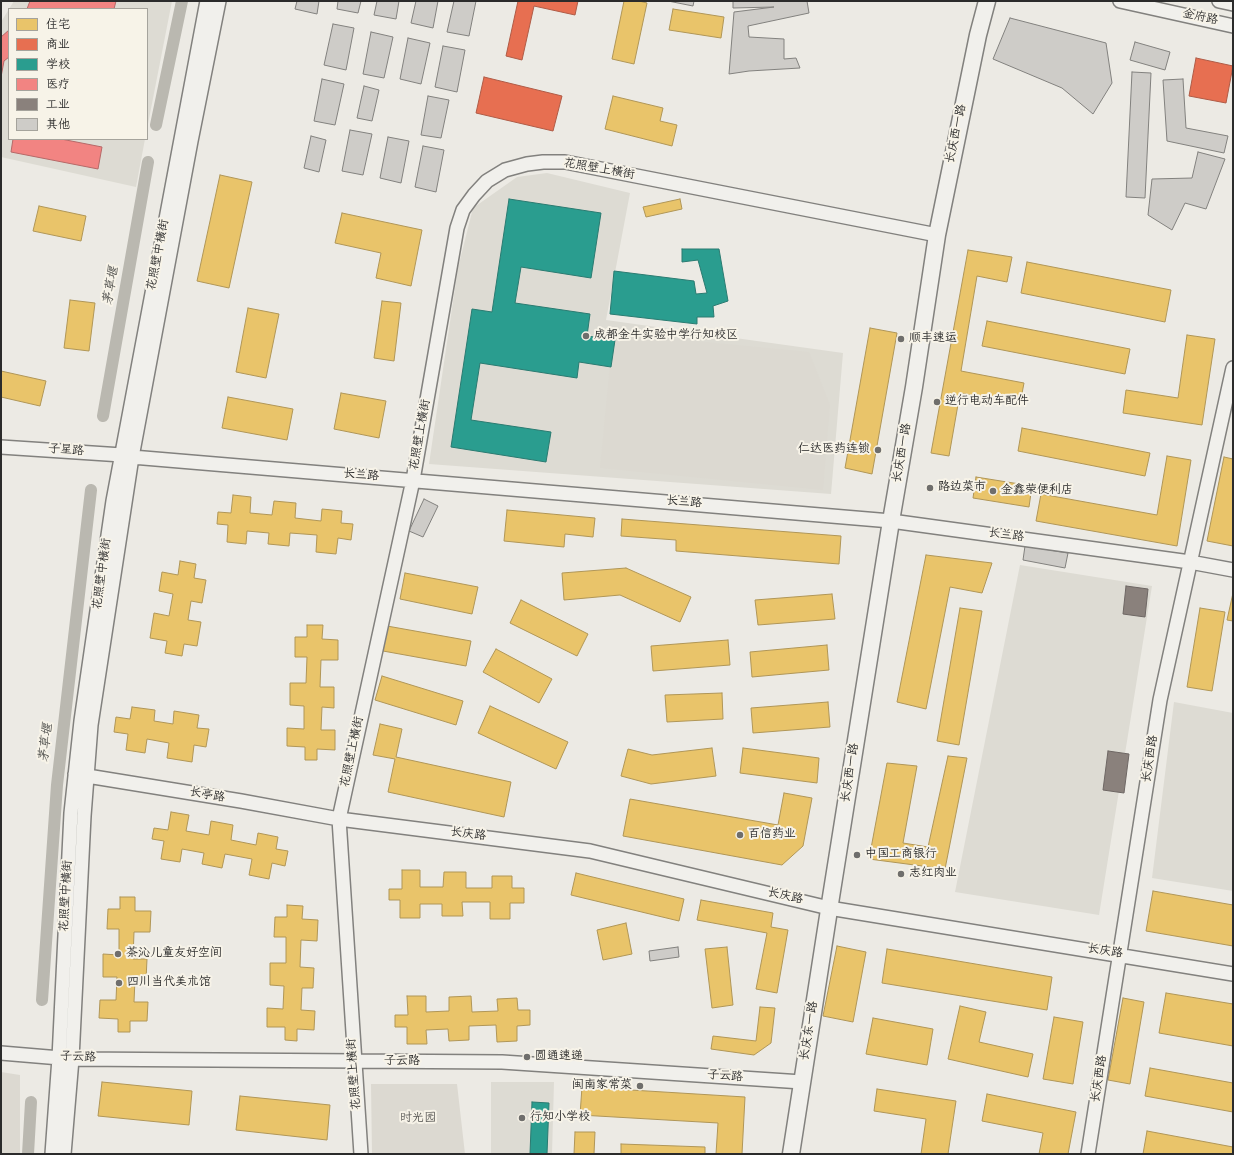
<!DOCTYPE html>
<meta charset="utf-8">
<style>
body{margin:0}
#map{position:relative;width:1234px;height:1155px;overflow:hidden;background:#eceae4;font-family:Kalam,"LXGW WenKai TC",sans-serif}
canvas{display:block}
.frame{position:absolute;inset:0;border:2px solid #2b2b2b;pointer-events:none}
.legend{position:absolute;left:8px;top:8px;width:140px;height:132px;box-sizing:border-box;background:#f7f3e8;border:1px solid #a5a39c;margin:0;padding:5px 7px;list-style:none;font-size:12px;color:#2b2b2b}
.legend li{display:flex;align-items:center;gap:8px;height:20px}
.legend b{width:20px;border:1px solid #a5a39c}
</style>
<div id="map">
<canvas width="1234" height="1155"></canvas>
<div class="frame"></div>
<ul class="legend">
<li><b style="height:11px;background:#e9c46a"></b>住宅</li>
<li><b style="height:11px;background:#e76f51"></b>商业</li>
<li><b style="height:11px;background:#2a9d8f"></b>学校</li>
<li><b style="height:11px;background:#f28482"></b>医疗</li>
<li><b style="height:11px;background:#8a817c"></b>工业</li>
<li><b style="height:11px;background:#ceccc8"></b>其他</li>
</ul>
</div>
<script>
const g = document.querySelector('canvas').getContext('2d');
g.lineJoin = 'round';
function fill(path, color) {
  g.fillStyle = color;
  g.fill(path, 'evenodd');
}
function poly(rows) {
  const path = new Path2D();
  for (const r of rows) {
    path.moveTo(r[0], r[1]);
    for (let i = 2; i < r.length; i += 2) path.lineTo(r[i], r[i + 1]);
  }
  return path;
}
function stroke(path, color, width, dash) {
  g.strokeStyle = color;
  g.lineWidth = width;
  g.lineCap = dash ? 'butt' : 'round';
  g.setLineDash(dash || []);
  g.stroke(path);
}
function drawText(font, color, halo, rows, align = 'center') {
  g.font = font + ' Kalam,"LXGW WenKai TC",sans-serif';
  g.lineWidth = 4;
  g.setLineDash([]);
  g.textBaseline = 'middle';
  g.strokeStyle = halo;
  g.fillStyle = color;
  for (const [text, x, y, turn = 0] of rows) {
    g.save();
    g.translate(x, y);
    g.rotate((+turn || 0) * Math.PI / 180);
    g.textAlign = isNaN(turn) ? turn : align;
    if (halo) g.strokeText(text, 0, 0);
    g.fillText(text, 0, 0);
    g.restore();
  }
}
const built = poly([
 [14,1,172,1,147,129,147,9,9,9],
 [9,9,9,139,145,139,136,187,1,157,1,22],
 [547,173,630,193,606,320,843,353,831,494,429,464,458,268,473,208,517,177],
 [1020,565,1152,586,1099,915,955,892],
 [1174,702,1233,713,1233,891,1152,878],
 [491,1082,554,1082,552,1154,491,1154]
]);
const green = poly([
 [613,333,809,352,830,405,823,490,600,468],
 [1,1072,20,1075,20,1154,1,1154],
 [371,1084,457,1084,465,1154,372,1154]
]);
const homes = poly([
 [624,1,639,1,647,3,634,64,612,59,624,1],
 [673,9,724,17,721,38,669,30,673,9],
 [613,96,663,108,660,121,677,125,672,146,605,129,613,96],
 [220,175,252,182,229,288,197,281,220,175],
 [680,199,682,209,646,217,643,207,680,199],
 [39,206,86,216,81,241,33,231,39,206],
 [342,213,422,230,411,286,376,278,381,253,335,243,342,213],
 [968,250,1012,257,1007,282,977,276,961,371,1024,383,1020,404,960,393,949,456,931,453,968,250],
 [1027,262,1171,290,1165,322,1021,293,1027,262],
 [70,300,95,303,89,351,64,348,70,300],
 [382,301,401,303,394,361,374,358,382,301],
 [248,308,279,314,266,378,236,372,248,308],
 [987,321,1130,349,1125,374,982,346,987,321],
 [870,328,897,333,872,474,845,468,870,328],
 [1187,335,1215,339,1202,425,1123,413,1126,390,1178,398,1187,335],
 [1,371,46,381,40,406,1,397,1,371],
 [341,393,386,401,379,438,334,429,341,393],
 [228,397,293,409,287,440,222,428,228,397],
 [1022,428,1150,453,1145,476,1018,451,1022,428],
 [1167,456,1191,460,1177,546,1036,521,1041,494,1157,515,1167,456],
 [1224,457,1233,459,1233,546,1207,541,1224,457],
 [976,477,1032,486,1029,507,973,498,976,477],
 [233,495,251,497,250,513,272,515,274,501,296,503,295,518,321,521,322,509,342,511,341,523,353,524,351,540,338,538,336,554,316,552,317,535,290,533,289,546,268,544,269,533,247,531,246,544,227,542,228,525,217,524,218,512,231,513,233,495],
 [507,510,595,518,593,537,565,534,564,547,504,541,507,510],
 [622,519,841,536,839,564,676,551,676,540,621,536,622,519],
 [926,555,992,563,982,593,950,587,926,709,897,702,926,555],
 [180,561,196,564,194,578,206,580,202,603,191,601,188,620,201,622,197,646,184,644,182,656,165,653,167,641,150,638,154,613,169,616,173,594,159,591,162,572,178,575,180,561],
 [626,568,691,597,680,622,620,595,564,600,562,573,626,568],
 [405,573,478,587,472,614,400,599,405,573],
 [1233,593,1233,621,1227,620,1233,593],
 [832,594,835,619,758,625,755,600,832,594],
 [521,600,588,634,577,656,510,623,521,600],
 [960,608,982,611,959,745,937,741,960,608],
 [1200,608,1225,612,1212,691,1187,687,1200,608],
 [307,625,323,625,322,639,338,640,338,660,321,660,320,687,334,687,334,708,322,707,321,730,335,730,335,750,317,749,317,760,305,760,305,747,287,746,287,728,304,729,304,706,290,705,290,683,306,683,307,657,295,657,295,637,307,637,307,625],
 [387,626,471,641,466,666,383,651,387,626],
 [728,640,730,665,653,671,651,646,728,640],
 [827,645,829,670,752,677,750,652,827,645],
 [496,649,552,679,539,703,483,672,496,649],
 [382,676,463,701,456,725,375,700,382,676],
 [722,693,723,719,667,722,665,695,722,693],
 [828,702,830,727,753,733,751,708,828,702],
 [490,706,568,742,556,769,478,733,490,706],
 [132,707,155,710,154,721,173,724,174,711,199,715,197,728,209,729,206,747,194,745,192,762,167,758,169,743,147,739,145,753,126,750,128,734,114,732,116,717,130,719,132,707],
 [380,724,402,729,396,757,511,782,504,817,388,792,395,759,373,755,380,724],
 [712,748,716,776,651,784,621,776,628,749,652,755,712,748],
 [743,748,819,758,817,783,740,773,743,748],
 [948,756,967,758,945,869,869,859,887,763,917,766,903,843,928,847,948,756],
 [784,793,812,798,803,846,782,865,623,836,630,799,778,825,784,793],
 [171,812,189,815,186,831,209,835,211,821,233,825,231,840,256,845,258,833,278,837,276,849,288,851,285,866,272,863,269,879,249,875,252,859,225,854,222,868,202,864,204,853,182,849,180,862,161,859,164,841,152,839,154,828,168,830,171,812],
 [402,870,420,870,420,887,443,887,444,872,466,872,466,888,492,888,492,876,512,876,512,888,524,888,524,903,510,903,510,919,490,919,490,902,462,902,463,916,442,916,442,904,420,904,420,918,400,918,400,900,389,900,389,889,402,889,402,870],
 [576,873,684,899,679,921,571,895,576,873],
 [1153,891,1233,905,1233,946,1146,931,1153,891],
 [120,897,135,897,135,911,151,911,150,932,134,932,133,959,147,959,146,980,135,979,134,1002,148,1002,147,1021,130,1021,130,1032,118,1032,118,1019,99,1018,100,1000,116,1000,117,977,103,977,103,954,119,955,119,929,107,929,108,909,120,909,120,897],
 [701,900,773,913,771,927,788,930,777,993,756,989,767,933,697,920,701,900],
 [287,905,303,906,302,919,318,920,317,941,301,940,300,967,314,968,313,988,302,988,301,1010,315,1011,314,1030,297,1029,297,1041,285,1040,285,1027,267,1027,267,1008,283,1009,284,986,270,985,270,963,286,963,286,937,274,937,275,917,287,917,287,905],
 [626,923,632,954,603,960,597,930,626,923],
 [837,946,866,952,853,1022,823,1016,837,946],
 [727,947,733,1005,712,1008,705,949,727,947],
 [887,949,1052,977,1047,1010,882,983,887,949],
 [1166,993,1233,1004,1233,1046,1159,1033,1166,993],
 [407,996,426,996,426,1012,449,1011,449,997,471,996,472,1012,498,1011,497,999,517,998,518,1010,530,1010,530,1025,517,1026,517,1041,497,1042,496,1025,469,1026,469,1040,449,1041,448,1029,426,1030,427,1044,407,1044,407,1027,395,1027,395,1015,408,1015,407,996],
 [1123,998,1144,1002,1130,1084,1108,1080,1123,998],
 [960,1006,986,1012,979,1042,1033,1054,1028,1077,948,1059,960,1006],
 [760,1007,775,1008,771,1043,754,1055,711,1049,713,1036,756,1041,760,1007],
 [1054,1017,1083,1022,1073,1084,1043,1079,1054,1017],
 [873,1018,933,1029,927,1065,866,1054,873,1018],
 [1150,1068,1233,1083,1233,1112,1145,1096,1150,1068],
 [102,1082,192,1091,189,1125,98,1116,102,1082],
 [582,1087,745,1097,742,1154,716,1154,718,1123,580,1115,582,1087],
 [877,1089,956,1101,948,1154,921,1154,926,1119,874,1111,877,1089],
 [987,1094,1076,1112,1068,1154,1039,1154,1043,1133,982,1121,987,1094],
 [240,1096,330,1105,327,1140,236,1130,240,1096],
 [1147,1131,1233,1147,1233,1154,1143,1154,1147,1131],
 [575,1132,595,1132,594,1154,574,1154,575,1132],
 [621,1144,705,1147,705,1154,621,1154,621,1144]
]);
const shops = poly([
 [518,1,578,1,575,15,534,6,522,60,506,56,518,1],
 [1196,58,1233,66,1226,103,1189,96,1196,58],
 [484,77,562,96,553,131,476,113,484,77]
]);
const schools = poly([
 [509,199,601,213,591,278,521,267,515,303,590,314,587,336,615,340,611,367,579,362,577,378,480,363,471,420,551,432,546,462,451,447,472,309,492,312,509,199],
 [682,249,719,249,728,301,713,306,714,317,697,317,697,324,610,314,614,271,694,281,696,294,707,293,698,260,682,262,682,249],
 [532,1102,549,1103,547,1154,530,1154,532,1102]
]);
const health = poly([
 [30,1,116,1,114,9,27,9,30,1],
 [9,30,9,57,4,61,1,77,1,37,9,30],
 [13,139,61,139,102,147,98,169,11,152,13,139]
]);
const industry = poly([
 [1126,586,1148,589,1145,617,1123,614,1126,586],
 [1108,751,1129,754,1124,793,1103,790,1108,751]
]);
const canal = poly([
 [156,125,182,1],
 [103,416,148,162],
 [42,1000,57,785,91,490],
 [28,1154,31,1102]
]);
const building = poly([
 [297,1,319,1,317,14,295,9,297,1],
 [338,1,361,1,358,13,337,9,338,1],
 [377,1,399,1,396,19,374,15,377,1],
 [416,1,438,1,433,28,411,23,416,1],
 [454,1,476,1,469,36,447,32,454,1],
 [668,1,694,1,693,6,668,1],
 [733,1,807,1,809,13,748,26,749,37,784,39,784,59,796,58,800,68,749,71,729,74,734,12,774,7,733,8,733,1],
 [1010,18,1106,43,1112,83,1093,114,1062,88,993,59,1010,18],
 [333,24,354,28,346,70,324,65,333,24],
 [371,32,393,37,384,78,363,74,371,32],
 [408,38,430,43,421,84,400,79,408,38],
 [1135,42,1170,52,1165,70,1130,60,1135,42],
 [443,46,465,50,457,92,435,87,443,46],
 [1132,72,1151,73,1145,198,1126,197,1132,72],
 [322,79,344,84,335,125,314,121,322,79],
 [1183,79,1186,128,1228,136,1224,153,1167,141,1163,80,1183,79],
 [364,86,379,90,372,121,357,118,364,86],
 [428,96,449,100,441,138,421,135,428,96],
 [350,130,372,134,363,175,342,171,350,130],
 [311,136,326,140,319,172,304,168,311,136],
 [388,137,409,141,401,183,380,178,388,137],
 [423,146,444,150,436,192,415,187,423,146],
 [1198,152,1225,159,1206,209,1185,203,1172,230,1148,215,1152,179,1192,178,1198,152],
 [424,499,438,506,423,537,409,531,424,499],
 [1025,546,1068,553,1065,568,1023,560,1025,546],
 [678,947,679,957,650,961,649,951,678,947]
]);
const minor = poly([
 [1120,1,1233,26],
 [1219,1,1233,4],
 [1,447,122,455,132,457,891,521,1190,562,1233,570],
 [75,774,241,801,339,819,590,851,829,908,1233,974],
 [1,1053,72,1059,502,1062,802,1082],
 [52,1154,59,1058,71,813,81,721,113,501,207,1],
 [64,1154,72,1059,84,816,91,725,132,457,191,141,219,1],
 [361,1154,339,819,413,480,457,228,463,210,474,195,487,181,505,170,527,164,543,162,565,162,937,235],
 [1088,1154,1160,700,1233,368]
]);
const major = poly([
 [791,1154,831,897,891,521,914,387,937,235,978,35,987,1]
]);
const markers = [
 [586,336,4,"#6f6e6c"],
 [901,339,4,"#6f6e6c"],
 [937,402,4,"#6f6e6c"],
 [878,450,4,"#6f6e6c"],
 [930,488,4,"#6f6e6c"],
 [993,491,4,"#6f6e6c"],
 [740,835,4,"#6f6e6c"],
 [857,855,4,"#6f6e6c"],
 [901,874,4,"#6f6e6c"],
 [118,954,4,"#6f6e6c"],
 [119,983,4,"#6f6e6c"],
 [527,1057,4,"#6f6e6c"],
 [640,1086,4,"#6f6e6c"],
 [522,1118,4,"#6f6e6c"]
];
const streetNames = [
 ["金府路",1200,18,12],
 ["长庆西一路",957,134,-78],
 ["花照壁上横街",599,170,10],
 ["花照壁中横街",159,255,-79],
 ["花照壁上横街",421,435,-80],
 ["子星路",66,451,4],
 ["长庆西一路",903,453,-80],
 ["长兰路",361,476,5],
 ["长兰路",684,503,5],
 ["长兰路",1006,536,8],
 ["花照壁中横街",103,574,-82],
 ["花照壁上横街",353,752,-78],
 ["长庆西路",1151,759,-81],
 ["长庆西一路",851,773,-81],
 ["长亭路",207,796,10],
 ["长庆路",468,835,7],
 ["花照壁中横街",67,896,-87],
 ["长庆路",785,897,13],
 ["长庆路",1105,952,9],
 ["长庆东一路",810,1031,-81],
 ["子云路",78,1058,2],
 ["子云路",402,1062],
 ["花照壁上横街",355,1074,-94],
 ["子云路",725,1077,4],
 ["长庆西路",1100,1079,-81]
];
const poiNames = [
 ["成都金牛实验中学行知校区",594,336],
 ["顺丰速运",909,339],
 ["逆行电动车配件",945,402],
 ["仁达医药连锁",870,450,"right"],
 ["路边菜市",938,488],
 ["金鑫荣便利店",1001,491],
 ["百信药业",748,835],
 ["中国工商银行",865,855],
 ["志红肉业",909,874],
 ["茶沁儿童友好空间",126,954],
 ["四川当代美术馆",127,983],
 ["圆通速递",535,1057],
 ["闽南家常菜",632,1086,"right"],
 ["行知小学校",530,1118]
];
const parkNames = [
 ["时光园",418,1119]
];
const waterNames = [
 ["茅草堰",112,286,-80],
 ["茅草堰",47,743,-83]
];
fill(built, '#dddbd3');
fill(green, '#dcd9d1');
fill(homes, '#e9c46a');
stroke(homes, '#b09657', 1);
fill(shops, '#e76f51');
stroke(shops, '#af5b46', 1);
fill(schools, '#2a9d8f');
stroke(schools, '#2a7b71', 1);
fill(health, '#f28482');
stroke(health, '#b66968', 1);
fill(industry, '#8a817c');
stroke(industry, '#6e6764', 1);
stroke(canal, '#bab8b0', 12);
fill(building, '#ceccc8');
stroke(building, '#82817e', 1);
stroke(minor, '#82817e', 16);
stroke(major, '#82817e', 19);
stroke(minor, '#f1f0ec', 13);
stroke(major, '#f1f0ec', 16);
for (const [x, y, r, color] of markers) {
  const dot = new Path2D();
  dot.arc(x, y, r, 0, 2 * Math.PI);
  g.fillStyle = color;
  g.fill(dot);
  stroke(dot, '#f7f3e8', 1.5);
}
drawText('12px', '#2b2b2b', '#f7f3e8', streetNames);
drawText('12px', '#2b2b2b', '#f7f3e8', poiNames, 'left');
drawText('12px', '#545351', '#f7f3e8', parkNames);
drawText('italic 13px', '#555552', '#f7f3e8', waterNames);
</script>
